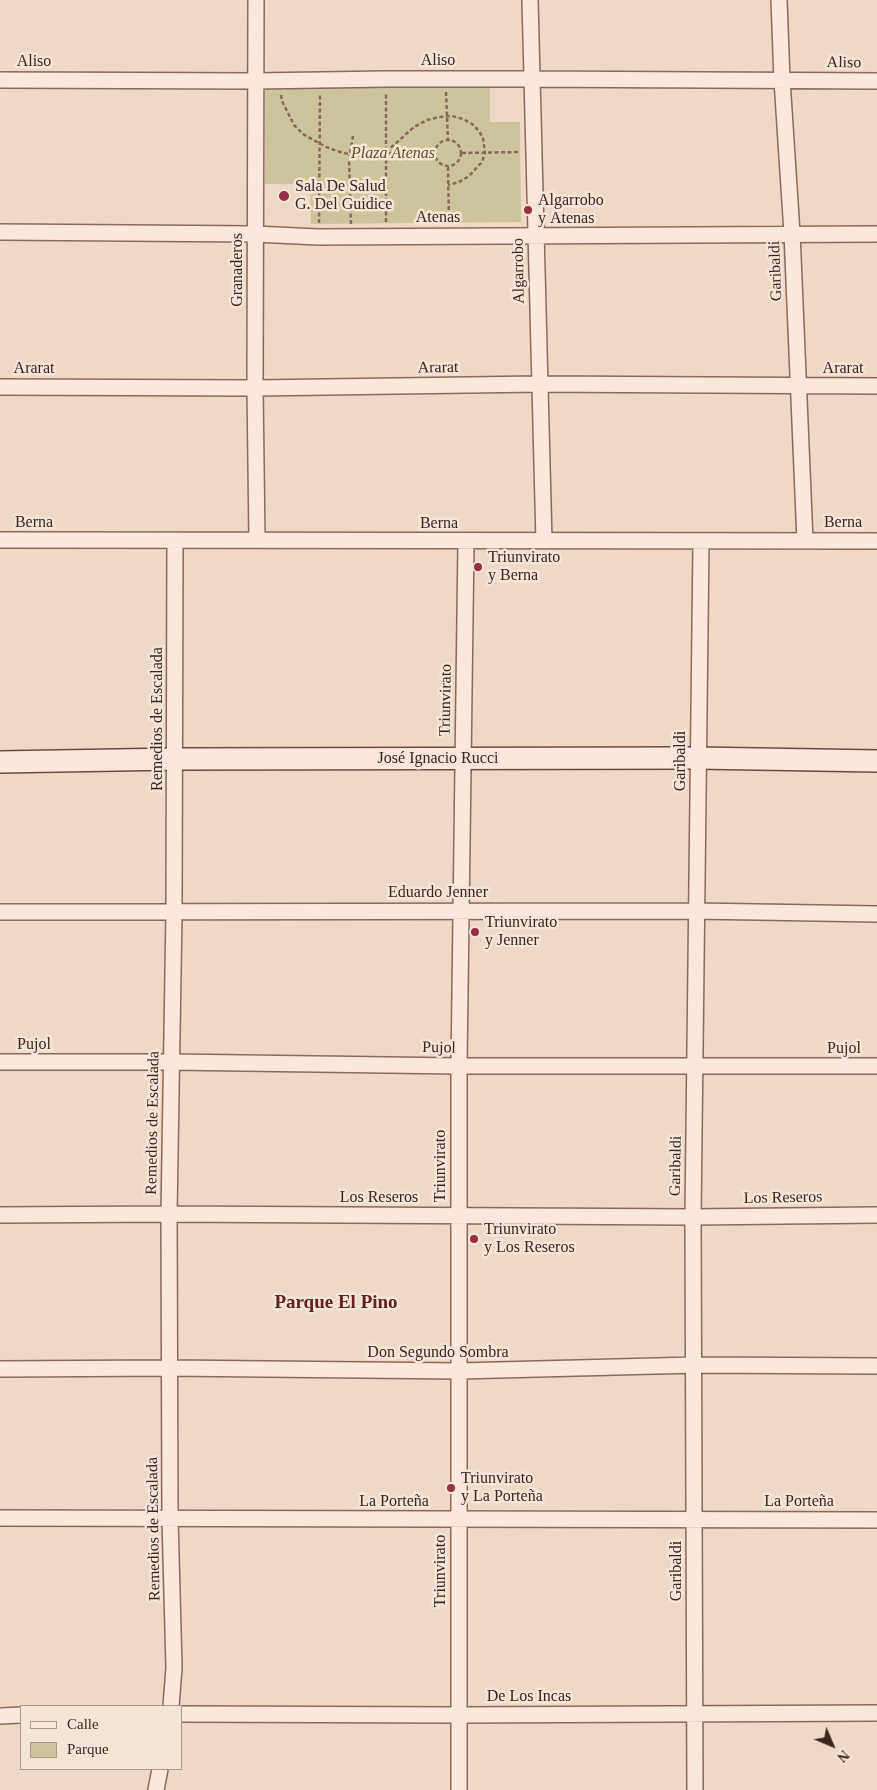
<!DOCTYPE html>
<meta charset="utf-8">
<style>
body{margin:0}
#map{position:relative;width:877px;height:1790px;overflow:hidden;background:#eed9c8;font-family:Georgia,serif}
canvas{display:block}
.legend{position:absolute;left:20px;top:1705px;width:162px;height:65px;box-sizing:border-box;background:#f5e5d7;border:1px solid #aa998e;margin:0;padding:6px 9px;list-style:none;font-size:15px;color:#3a2620}
.legend li{display:flex;align-items:center;gap:10px;height:25px}
.legend b{width:25px;border:1px solid #aa998e}
.north{position:absolute;left:807px;top:1720px;width:50px;height:50px;-webkit-text-stroke:4px #f5e5d7;paint-order:stroke;rotate:135deg;font-size:14px;font-weight:700;line-height:20px;text-align:center;color:#3a2620}
.north::after{content:'';display:block;margin:auto;width:18px;height:22px;background:#3a2620;clip-path:polygon(50% 0,100% 100%,50% 72%,0 100%)}
</style>
<div id="map">
<canvas width="877" height="1790"></canvas>
<ul class="legend">
<li><b style="height:6px;background:#f9e8db"></b>Calle</li>
<li><b style="height:14px;background:#ccc59b"></b>Parque</li>
</ul>
<div class="north">N</div>
</div>
<script>
const g = document.querySelector('canvas').getContext('2d');
g.lineJoin = 'round';
function fill(path, color) {
  g.fillStyle = color;
  g.fill(path, 'evenodd');
}
function poly(rows) {
  const path = new Path2D();
  for (const r of rows) {
    if (r.length === 3) {
      path.moveTo(r[0] + r[2], r[1]);
      path.arc(r[0], r[1], r[2], 0, 2 * Math.PI);
      continue;
    }
    path.moveTo(r[0], r[1]);
    for (let i = 2; i < r.length; i += 2) path.lineTo(r[i], r[i + 1]);
  }
  return path;
}
function stroke(path, color, width, dash) {
  g.strokeStyle = color;
  g.lineWidth = width;
  g.lineCap = dash ? 'butt' : 'round';
  g.setLineDash(dash || []);
  g.stroke(path);
}
function drawText(font, color, halo, rows, align = 'center') {
  g.font = font + ' Georgia,serif';
  g.lineWidth = 5;
  g.setLineDash([]);
  g.textBaseline = 'middle';
  g.strokeStyle = halo;
  g.fillStyle = color;
  for (const [text, x, y, turn = 0] of rows) {
    g.save();
    g.translate(x, y);
    g.rotate((+turn || 0) * Math.PI / 180);
    g.textAlign = isNaN(turn) ? turn : align;
    if (halo) g.strokeText(text, 0, 0);
    g.fillText(text, 0, 0);
    g.restore();
  }
}
const green = poly([
 [490,85,490,122,520,122,521,222,311,224,310,184,265,184,265,87]
]);
const path = poly([
 [446,92,448,140],
 [281,95,282,101,294,125,303,134,326,147,343,153,365,156,385,153,435,153],
 [448,153,13],
 [386,152,414,127,427,120,439,117,452,116,463,119,472,124,479,131,483,138,485,153,482,162,469,176,459,182,448,185],
 [462,153,520,152],
 [448,167,449,223],
 [386,222,386,93],
 [319,223,320,94],
 [351,224,349,160,353,136]
]);
const street = poly([
 [256,0,255,388,257,540],
 [530,0,544,541],
 [779,0,782,80,792,233,805,541],
 [0,80,256,81,386,79,532,79,877,81],
 [0,232,255,234,318,237,877,234],
 [0,387,255,388,539,384,877,386],
 [0,540,877,541],
 [0,912,697,911,877,914],
 [0,1062,171,1062,459,1066,877,1066],
 [0,1215,169,1214,693,1217,877,1215],
 [0,1369,169,1368,459,1371,695,1365,877,1366],
 [0,1518,877,1520],
 [171,1706,174,1668,170,1518,169,1214,174,912,175,541],
 [181,1714,459,1715,877,1713],
 [0,1716,21,1715],
 [156,1790,160,1769],
 [459,1790,459,1066,466,541],
 [695,1790,693,1217,701,542]
]);
const secondary = poly([
 [0,762,175,759,698,758,877,761]
]);
const markers = [
 [284,196,6,"#982e4a"],
 [528,210,5,"#982e4a"],
 [478,567,5,"#982e4a"],
 [475,932,5,"#982e4a"],
 [474,1239,5,"#982e4a"],
 [451,1488,5,"#982e4a"]
];
const streetNames = [
 ["Aliso",438,61],
 ["Aliso",34,62],
 ["Aliso",844,63,1],
 ["Atenas",438,218],
 ["Granaderos",238,270,-90],
 ["Algarrobo",519,271,-91],
 ["Garibaldi",776,271,-92],
 ["Ararat",438,368,-1],
 ["Ararat",34,369],
 ["Ararat",843,369],
 ["Berna",34,523],
 ["Berna",843,523],
 ["Berna",439,524],
 ["Triunvirato",446,700,-89],
 ["Remedios de Escalada",158,719,-90],
 ["José Ignacio Rucci",438,759],
 ["Garibaldi",681,761,-90],
 ["Eduardo Jenner",438,893],
 ["Pujol",34,1045],
 ["Pujol",439,1048,1],
 ["Pujol",844,1049],
 ["Remedios de Escalada",153,1123,-89],
 ["Triunvirato",441,1166,-90],
 ["Garibaldi",676,1166,-89],
 ["Los Reseros",379,1198],
 ["Los Reseros",783,1198,-1],
 ["Don Segundo Sombra",438,1353],
 ["La Porteña",394,1502],
 ["La Porteña",799,1502],
 ["Remedios de Escalada",154,1529,-91],
 ["Triunvirato",441,1571,-90],
 ["Garibaldi",677,1571,-90],
 ["De Los Incas",529,1697]
];
const parkNames = [
 ["Plaza Atenas",393,154]
];
const poiNames = [
 ["Sala De Salud",295,187],
 ["G. Del Guidice",295,205],
 ["Algarrobo",538,201],
 ["y Atenas",538,219],
 ["Triunvirato",488,558],
 ["y Berna",488,576],
 ["Triunvirato",485,923],
 ["y Jenner",485,941],
 ["Triunvirato",484,1230],
 ["y Los Reseros",484,1248],
 ["Triunvirato",461,1479],
 ["y La Porteña",461,1497]
];
const quarterNames = [
 ["Parque El Pino",336,1303]
];
fill(green, '#ccc59b');
stroke(street, '#8a695d', 18);
stroke(secondary, '#6c4a40', 24);
stroke(path, '#8a695d', 2.5, [4, 2.5]);
stroke(street, '#f9e8db', 15);
stroke(secondary, '#f9e8db', 21);
for (const [x, y, r, color] of markers) {
  const dot = new Path2D();
  dot.arc(x, y, r, 0, 2 * Math.PI);
  g.fillStyle = color;
  g.fill(dot);
  stroke(dot, '#f5e5d7', 2);
}
drawText('16px', '#3a2620', '#f5e5d7', streetNames);
drawText('italic 16px', '#565627', '#f5e5d7', parkNames);
drawText('16px', '#3a2620', '#f5e5d7', poiNames, 'left');
drawText('bold 19px', '#662024', '#f5e5d7', quarterNames);
</script>
